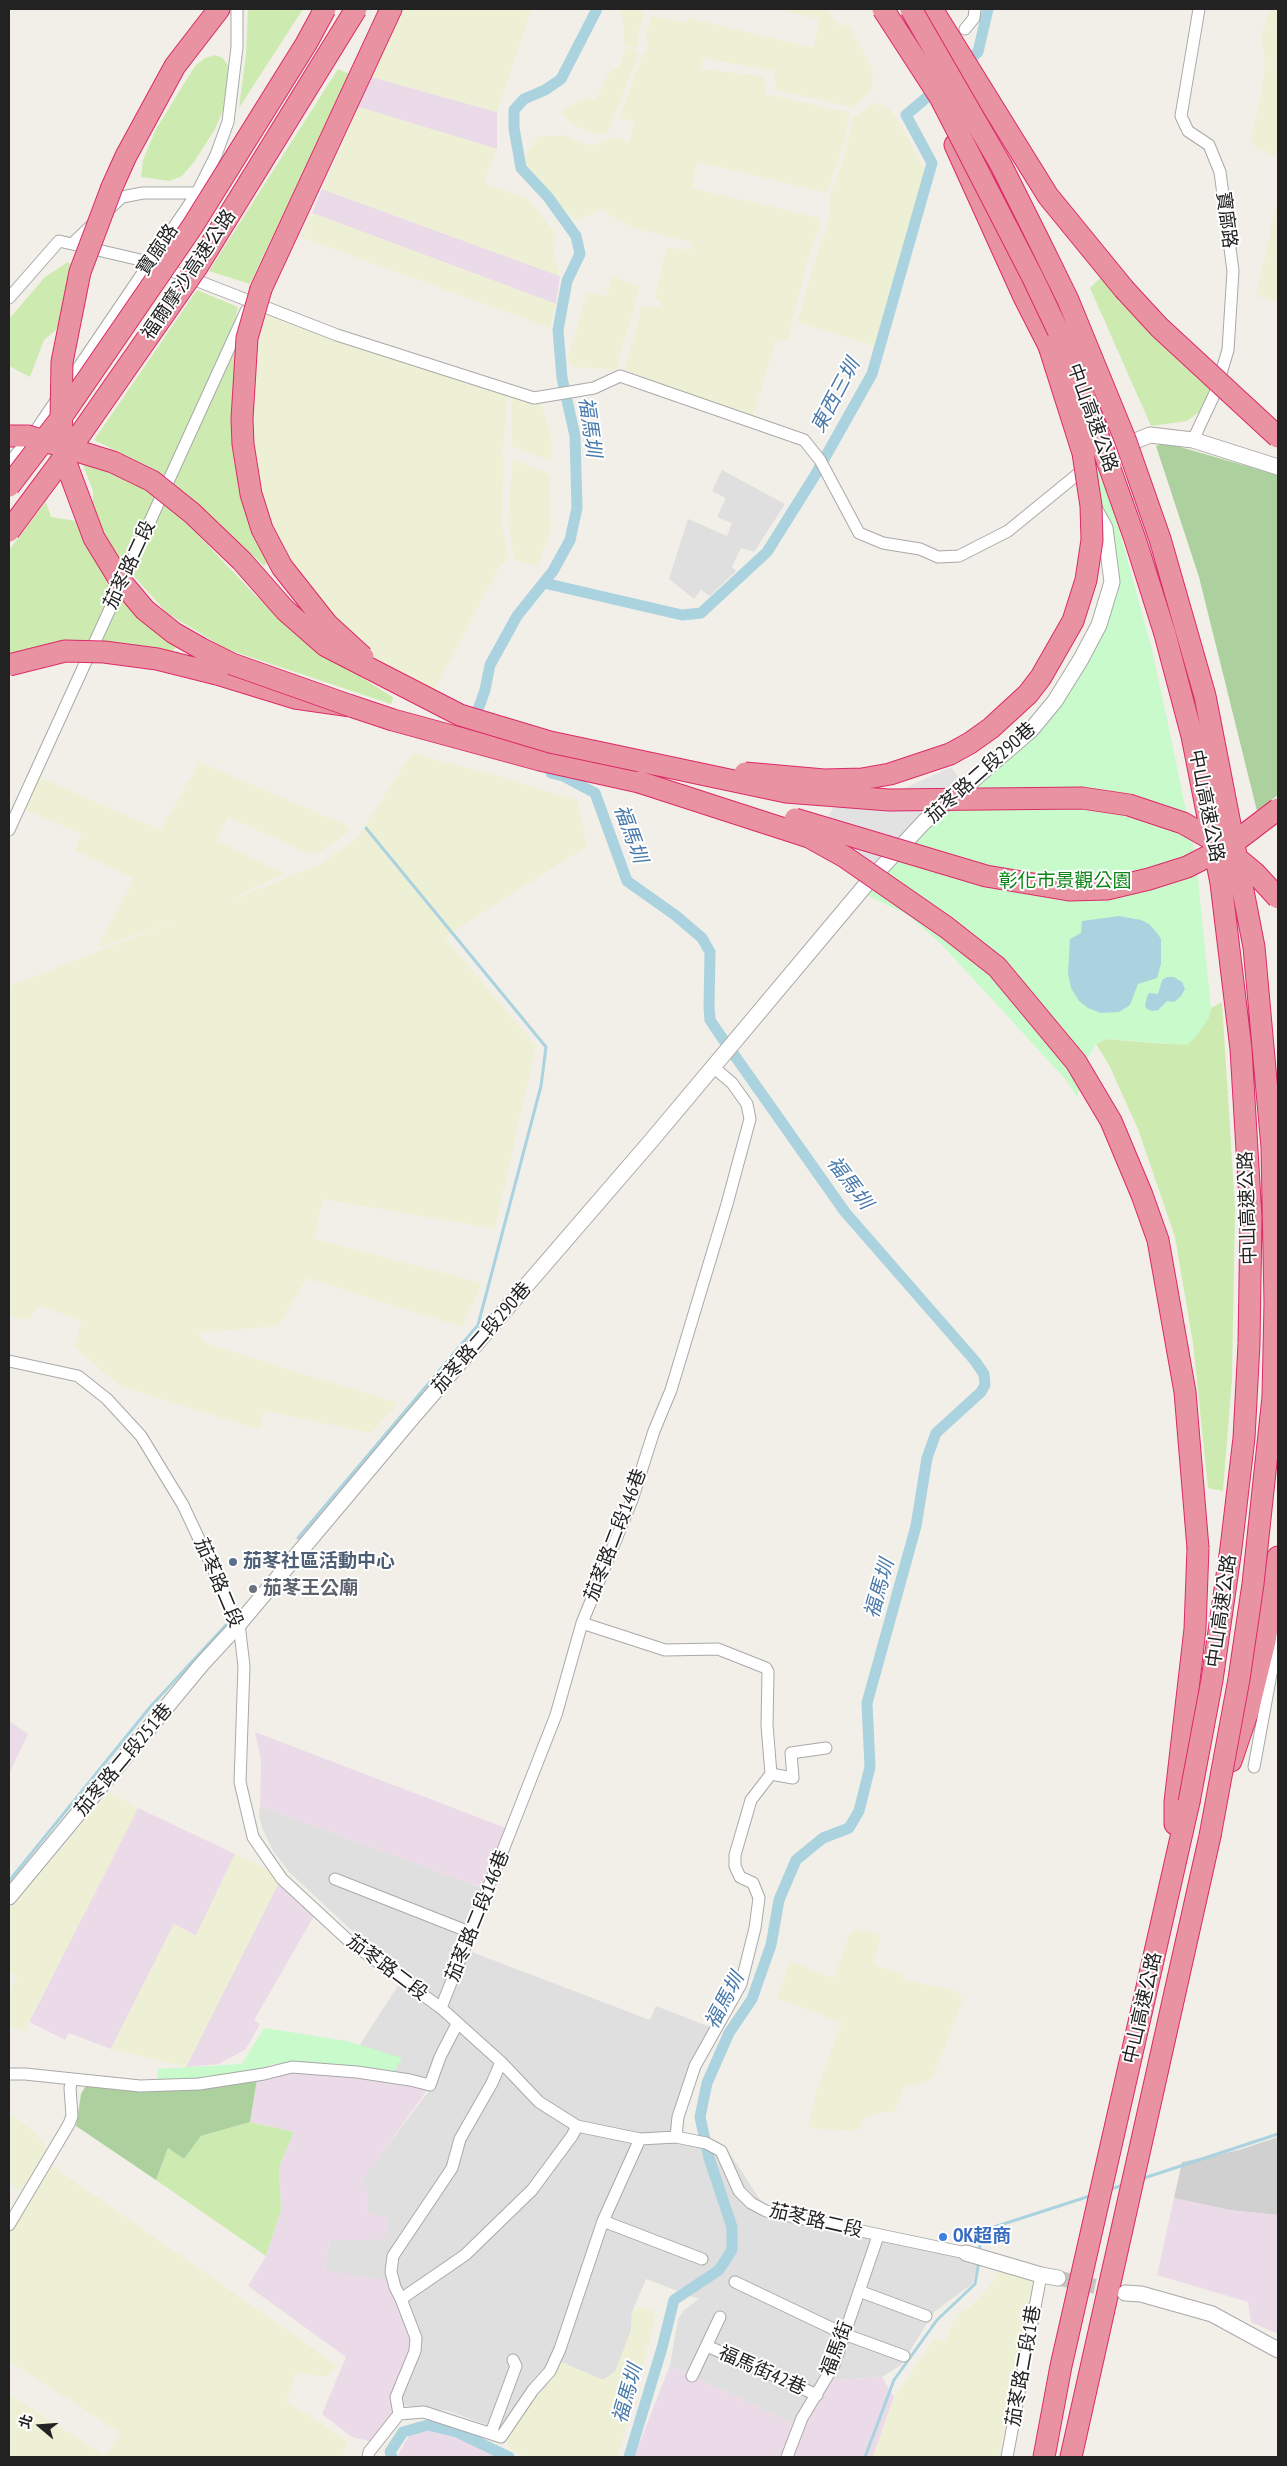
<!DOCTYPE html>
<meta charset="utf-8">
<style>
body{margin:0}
#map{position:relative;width:1287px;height:2466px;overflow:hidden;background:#f2efe9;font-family:"PT Sans Narrow","Noto Sans TC",sans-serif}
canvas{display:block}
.frame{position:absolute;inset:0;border:10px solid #222;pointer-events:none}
.north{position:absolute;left:15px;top:2401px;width:50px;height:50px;-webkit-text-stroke:4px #fff;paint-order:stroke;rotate:288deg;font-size:14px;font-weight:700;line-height:20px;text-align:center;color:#222}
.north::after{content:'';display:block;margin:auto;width:18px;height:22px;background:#222;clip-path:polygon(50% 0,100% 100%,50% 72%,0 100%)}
</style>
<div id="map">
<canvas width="1287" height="2466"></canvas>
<div class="frame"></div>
<div class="north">北</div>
</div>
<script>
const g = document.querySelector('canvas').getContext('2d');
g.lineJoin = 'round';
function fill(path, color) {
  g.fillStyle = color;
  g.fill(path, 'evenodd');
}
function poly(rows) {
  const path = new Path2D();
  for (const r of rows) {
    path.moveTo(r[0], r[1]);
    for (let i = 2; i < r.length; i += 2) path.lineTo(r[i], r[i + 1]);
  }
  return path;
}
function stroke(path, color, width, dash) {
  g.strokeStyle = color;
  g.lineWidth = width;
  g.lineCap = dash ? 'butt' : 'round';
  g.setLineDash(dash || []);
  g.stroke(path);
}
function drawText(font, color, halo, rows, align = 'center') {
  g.font = font + ' "PT Sans Narrow","Noto Sans TC",sans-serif';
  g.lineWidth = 4;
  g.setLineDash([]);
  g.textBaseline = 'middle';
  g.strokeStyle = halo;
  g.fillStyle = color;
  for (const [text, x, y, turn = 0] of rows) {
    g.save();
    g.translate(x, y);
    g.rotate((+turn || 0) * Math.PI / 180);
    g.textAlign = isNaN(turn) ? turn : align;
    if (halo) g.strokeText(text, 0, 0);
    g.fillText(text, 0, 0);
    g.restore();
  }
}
const residential = poly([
 [722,470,785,504,754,552,741,548,732,567,736,571,710,596,701,590,694,599,669,579,688,519,727,536,732,523,717,517,726,498,712,491],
 [260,1806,488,1890,469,1951,650,2020,656,2006,713,2028,691,2081,679,2133,725,2146,767,2210,979,2260,972,2284,934,2312,901,2365,882,2377,831,2380,802,2428,670,2365,678,2319,684,2310,699,2299,646,2279,632,2312,631,2331,615,2372,603,2380,559,2361,546,2388,530,2400,509,2433,449,2411,403,2405,325,2270,329,2241,368,2213,366,2186,360,2182,428,2092,428,2089,353,2070,361,2043,403,1978,290,1873,273,1851,263,1830,259,1816]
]);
const industrial = poly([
 [372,77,497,112,497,149,358,107],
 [322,189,560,276,556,304,312,213],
 [9,1721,28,1734,10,1772,9,1771],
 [255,1732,511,1830,488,1890,260,1806,261,1760],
 [138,1808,235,1854,196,1936,174,1924,111,2049,69,2033,65,2040,29,2022],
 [282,1876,317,1911,254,2020,260,2024,246,2049,219,2064,186,2067],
 [294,2064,428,2089,361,2182,366,2186,368,2213,388,2219,385,2239,329,2241,325,2270,396,2282,417,2350,399,2389,403,2405,373,2442,352,2437,322,2414,346,2357,248,2286,266,2256,281,2210,279,2167,294,2132,250,2122,258,2073],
 [1174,2198,1230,2210,1278,2215,1278,2334,1251,2322,1248,2302,1157,2275],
 [670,2365,802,2428,831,2380,882,2377,894,2397,873,2457,634,2457],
 [417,2421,484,2443,509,2457,397,2457]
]);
const religious = poly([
 [1278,2137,1278,2215,1230,2210,1174,2198,1182,2162,1239,2150]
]);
const farmland = poly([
 [403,9,532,9,497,112,372,77],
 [619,9,642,9,641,12,644,15,639,32,637,47,625,46,623,43,624,24],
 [776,9,827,9,837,25,849,25,873,70,872,88,855,108,776,90,774,71,703,58,702,69,764,76,766,94,850,113,844,143,827,193,697,162,692,188,820,218,821,223,808,257,788,341,776,340,752,419,625,370,642,306,660,307,660,300,655,298,666,247,691,250,693,243,636,229,609,215,603,209,578,220,571,217,522,160,538,136,567,135,578,142,592,146,613,137,629,142,634,122,619,118,642,56,648,49,646,33,652,16,686,23,689,18,814,48,819,19],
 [1270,9,1278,9,1278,157,1255,148,1251,141,1261,94,1265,63,1261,35],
 [633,48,639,53,609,131,600,134,591,133,573,124,560,112,580,100,596,99,608,74,620,65,625,49],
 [873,102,889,108,900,123,930,179,876,347,797,322,818,250,828,225,830,196,844,157,853,115,858,116],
 [358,107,497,149,484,183,527,198,557,235,552,247,560,276,322,189],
 [1278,195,1278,302,1256,296],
 [312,213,556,304,550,328,300,237],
 [611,276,640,286,616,370,574,367,567,360,587,293,607,296],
 [266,314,507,392,504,443,501,452,504,454,502,523,509,559,501,564,434,690,404,678,366,654,299,578,278,539,263,497,252,435,256,353],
 [512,394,541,403,551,434,552,462,512,446],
 [513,458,550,475,551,529,538,566,514,560,508,519],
 [412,753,502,777,577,800,587,846,466,923,445,938,536,1046,495,1229,322,1199,315,1239,482,1283,462,1327,306,1278,279,1326,196,1333,208,1344,398,1403,371,1433,264,1411,260,1430,120,1386,74,1347,82,1321,40,1306,28,1320,9,1316,9,986,178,920,97,948,134,878,75,851,82,834,24,809,39,777,160,830,200,762,348,826,350,831,322,851,310,854,228,817,216,840,285,874,252,888,232,900,320,864,357,838],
 [109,1792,138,1808,24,2032,9,2025,9,1994,17,1977,9,1971,9,1910],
 [235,1854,282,1876,186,2067,111,2049,174,1924,196,1936],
 [856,1929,877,1933,880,1939,874,1965,903,1973,904,1980,955,1990,963,1999,933,2078,921,2084,905,2085,895,2112,875,2113,864,2119,857,2131,808,2128,817,2090,841,2023,777,1998,790,1961,834,1978,849,1934],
 [9,2113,36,2133,49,2151,25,2193,9,2183],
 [50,2164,338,2366,326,2377,296,2373,287,2401,348,2442,342,2457,9,2457,9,2394,105,2456,120,2433,9,2361,9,2231],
 [996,2262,1037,2277,999,2457,873,2457,894,2397,934,2339,945,2342,957,2313,970,2307,996,2279],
 [641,2307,653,2311,655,2318,618,2457,525,2457,510,2449,507,2443,509,2433,530,2400,546,2388,559,2361,603,2380,615,2372,631,2331,632,2312]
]);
const grass = poly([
 [248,9,303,9,239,108,246,54],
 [215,55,223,58,228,66,224,108,215,129,194,162,182,176,169,181,141,177,143,160,156,129,195,66,205,58],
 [338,69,350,74,250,284,209,271],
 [68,262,76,267,66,301,56,330,44,340,30,377,9,366,9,319,45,277],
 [1101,277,1211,387,1207,399,1199,412,1187,421,1151,426,1090,288],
 [197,290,238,307,231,336,240,340,232,396,232,430,268,561,264,566,197,503,152,468,94,440],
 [84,462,140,484,185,521,255,595,326,656,393,697,391,704,226,649,167,613,122,563,93,514,93,491,83,465],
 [46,502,51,517,76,521,106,576,180,644,171,652,124,643,77,642,32,648,9,655,9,550],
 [1222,1002,1235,1208,1232,1379,1223,1491,1208,1488,1193,1343,1175,1237,1138,1129,1109,1065,1096,1044,1106,1039,1166,1044,1208,1019,1211,1008],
 [250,2122,294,2132,279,2167,281,2210,266,2256,156,2180,168,2148,184,2159,201,2136]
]);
const forest = poly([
 [1166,443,1278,475,1278,795,1257,811,1199,577,1156,446],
 [258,2073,250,2122,201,2136,184,2159,168,2148,156,2180,76,2126,81,2094,87,2084,149,2088]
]);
const park = poly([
 [1094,463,1102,466,1152,650,1167,719,1196,859,1211,1008,1208,1019,1196,1037,1187,1045,1106,1039,1096,1044,1087,1059,1077,1097,1066,1080,942,945,908,915,860,892,1045,720,1110,587],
 [264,2028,347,2041,402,2058,393,2074,271,2064,263,2072,200,2081,157,2081,158,2069,242,2064]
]);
const parking = poly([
 [951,767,962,782,873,869,814,839,839,799,903,789]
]);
const water = poly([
 [1119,916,1141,920,1149,924,1157,933,1161,939,1161,964,1157,978,1138,984,1130,1005,1119,1012,1101,1013,1088,1008,1079,1001,1071,988,1068,973,1070,939,1081,933,1082,921],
 [1167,977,1174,977,1182,982,1185,989,1181,996,1174,1002,1167,1001,1158,1010,1152,1011,1147,1009,1145,1006,1147,997,1149,993,1158,994,1162,980]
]);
const stream = poly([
 [298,1538,478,1325,541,1086,546,1047,366,828],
 [9,1881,151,1706,226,1625],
 [1141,2179,1278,2134],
 [1108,2190,1123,2185],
 [979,2252,981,2235,988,2229,1093,2195],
 [865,2457,894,2380,937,2320,975,2284,979,2261]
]);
const canal = poly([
 [962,66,978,52,988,9],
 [544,583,682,615,701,613,767,552,814,477,872,374,932,163,906,115,939,87],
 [477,746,474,739,475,718,485,690,490,665,517,616,553,571,570,540,577,508,575,436,562,378,558,330,567,281,580,254,576,236,548,197,521,168,514,128,514,110,524,99,545,90,561,79,597,9],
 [551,773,563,776,595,793,627,881,675,915,702,938,710,952,709,1007,710,1020,718,1032,845,1212,975,1361,984,1374,985,1385,981,1392,936,1433,927,1458,916,1526,867,1703,870,1767,859,1811,849,1828,823,1838,796,1860,779,1900,771,1945,752,1999,729,2033,707,2083,700,2117,709,2158,732,2227,732,2250,719,2270,674,2300,662,2348,629,2457],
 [392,2457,390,2452,403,2432,428,2425,457,2432,509,2457]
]);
const tertiaryTunnel = poly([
 [1058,2278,1116,2291]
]);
const minor = poly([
 [965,29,974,18,975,9],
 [107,211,122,197,143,193,197,193],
 [72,244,149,262,337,335,534,398,594,388,620,376,804,440,820,460,859,533,883,543,920,549,938,557,959,556,1008,531,1084,469],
 [9,298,59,241,72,244,94,223],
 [1193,440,1215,393,1228,350,1233,271,1220,172,1209,145,1188,131,1181,116,1199,9],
 [9,463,34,433,197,193,216,155,228,122,237,47,237,9],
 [9,830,246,311],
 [9,1361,78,1376,107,1399,141,1436,183,1505,239,1624,244,1666,240,1782,253,1837,282,1879,349,1941,441,2008,501,2062,539,2102,577,2126,640,2139,676,2137,706,2143,721,2151,739,2191,751,2203,766,2211,966,2253],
 [582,1623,665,1650,718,1649,766,1668,768,1672,767,1725,771,1774],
 [1254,1767,1278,1636],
 [335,1879,472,1933],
 [441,2008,556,1715,582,1623,632,1500,654,1431,671,1390,727,1204,750,1119,747,1104,732,1083,712,1066],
 [9,2074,25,2074,140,2086,199,2084,264,2074,292,2067,357,2072,410,2080,430,2085,440,2057,457,2024],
 [676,2137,678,2117,695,2066,741,1984,755,1928,759,1898,753,1883,740,1877,735,1866,735,1855,751,1800,771,1774,793,1778,791,1753,826,1748],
 [603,2221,702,2259],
 [9,2225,69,2124,72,2116,70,2088,72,2080],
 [735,2282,844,2334,904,2356],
 [859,2291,926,2316],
 [401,2299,395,2287,391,2272,393,2256,452,2168,460,2139,492,2083,501,2062],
 [707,2346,817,2395],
 [692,2376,720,2317],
 [399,2414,424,2412,501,2437,533,2390,550,2371,560,2349,603,2221,640,2139],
 [491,2433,516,2366,513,2360],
 [368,2457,369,2452,399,2414,396,2397,415,2351,416,2338,401,2299,465,2255,532,2190,572,2136,577,2126],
 [787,2457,802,2418,834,2365,878,2236],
 [1007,2457,1041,2275]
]);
const tertiary = poly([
 [1096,457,1150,435,1193,440,1278,467],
 [9,1897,202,1664,239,1624,412,1418,651,1141,869,881,924,822,1031,730,1055,701,1081,659,1099,625,1112,582,1105,528,1093,506],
 [966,2253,1041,2275,1058,2278],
 [1125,2293,1141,2294,1212,2314,1278,2350]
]);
const motorway = poly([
 [932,9,1048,196,1124,289],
 [955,145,1024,297,1049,346],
 [112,187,126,156,175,66,219,9],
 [261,289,391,9],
 [9,436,28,436],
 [217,674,295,698,351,706,393,720,540,760,639,782],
 [1231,1761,1248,1711,1265,1641,1278,1557],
 [1175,1824,1175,1802,1195,1629,1198,1548],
 [1044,2457,1061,2366,1189,1802],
 [1071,2457,1210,1836]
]);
const motorwayBridge = poly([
 [883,9,940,97,1033,278,1070,356,1135,539,1165,634,1192,736,1221,883,1241,1049,1251,1217,1249,1344,1244,1438,1231,1548,1212,1680,1189,1802],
 [911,9,1001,165,1040,243,1068,300,1125,439,1160,539,1205,696,1254,947,1272,1147,1275,1303,1273,1397,1253,1584,1239,1679,1210,1836],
 [112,187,80,272,62,362,61,418,66,463,94,538,119,579,145,610,174,633,202,649,232,664,351,706],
 [261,289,247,338,242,419,243,444,251,494,262,529,282,567,327,624,363,657],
 [1124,289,1159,327,1278,437],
 [28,436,113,462,152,481,192,513,242,561,285,610,326,646,460,715,550,742,786,792,889,800,1082,798,1129,805,1183,823,1220,844,1255,873,1278,898],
 [9,486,58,422,192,227,306,44,325,9],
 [9,531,70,449,197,267,356,9],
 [9,665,65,651,104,652,157,659,217,674],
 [745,773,824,780,862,779,890,774,950,754,970,743,991,728,1028,694,1041,677,1073,621,1086,580,1092,540,1091,506,1083,453,1049,346],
 [639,782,809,837,845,857,946,927,997,967,1076,1062,1111,1121,1142,1195,1158,1240,1185,1392,1198,1548],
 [795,819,986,876,1069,890,1107,889,1149,879,1187,867,1232,844,1278,809]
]);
const markers = [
 [233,1562,5,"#5c6f8a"],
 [253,1589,5,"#6b7280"],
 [943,2237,5,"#3f7fe0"]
];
const streetNames = [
 ["寶廍路",1226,220,83],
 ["寶廍路",158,250,-56],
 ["福爾摩沙高速公路",189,275,-56],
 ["中山高速公路",1092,418,70],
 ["茄苳路二段",130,565,-65],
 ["茄苳路二段290巷",981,773,-42],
 ["中山高速公路",1206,806,79],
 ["中山高速公路",1248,1208,-92],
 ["茄苳路二段290巷",482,1338,-49],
 ["茄苳路二段146巷",616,1535,-69],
 ["茄苳路二段",218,1583,67],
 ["中山高速公路",1222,1611,-82],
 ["茄苳路二段251巷",124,1760,-50],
 ["茄苳路二段146巷",478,1916,-68],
 ["茄苳路二段",387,1968,37],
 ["中山高速公路",1143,2008,-77],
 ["茄苳路二段",816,2221,13],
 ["福馬街",837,2349,-69],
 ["茄苳路二段1巷",1024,2366,-80],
 ["福馬街42巷",762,2371,24]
];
const parkNames = [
 ["彰化市景觀公園",1065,882]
];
const serviceNames = [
 ["茄苳社區活動中心",243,1562]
];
const worshipNames = [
 ["茄苳王公廟",263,1589]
];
const shopNames = [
 ["OK超商",953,2237]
];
const waterNames = [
 ["東西三圳",836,396,-62],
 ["福馬圳",589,427,82],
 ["福馬圳",630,834,70],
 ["福馬圳",849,1183,53],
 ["福馬圳",880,1589,-74],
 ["福馬圳",725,2001,-62],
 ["福馬圳",628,2394,-74]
];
fill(residential, '#e0dfdf');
fill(industrial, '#ebdbe8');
fill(religious, '#d0d0d0');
fill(farmland, '#eef0d5');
fill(grass, '#cdebb0');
fill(forest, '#add19e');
fill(park, '#c8facc');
fill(parking, '#e2e2e2');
fill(water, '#aad3df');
stroke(stream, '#aad3df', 3);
stroke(canal, '#aad3df', 11);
stroke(tertiaryTunnel, '#c8c6c1', 15, [15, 8]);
stroke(minor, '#a9a9a9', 13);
stroke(tertiary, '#a9a9a9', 17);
stroke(motorway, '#dc2a67', 23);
stroke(minor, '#fff', 11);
stroke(tertiary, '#fff', 15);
stroke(motorway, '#e892a2', 21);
stroke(motorwayBridge, '#dc2a67', 23, []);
stroke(motorwayBridge, '#e892a2', 21);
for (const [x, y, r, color] of markers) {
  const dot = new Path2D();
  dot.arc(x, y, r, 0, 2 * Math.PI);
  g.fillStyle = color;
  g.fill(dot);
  stroke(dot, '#fff', 2);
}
drawText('19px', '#222', '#fff', streetNames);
drawText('19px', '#0c8416', '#fff', parkNames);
drawText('bold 19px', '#4e5e75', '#fff', serviceNames, 'left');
drawText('bold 19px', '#5b616d', '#fff', worshipNames, 'left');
drawText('bold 19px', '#366cbe', '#fff', shopNames, 'left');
drawText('italic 20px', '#4a7aab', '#fff', waterNames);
</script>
